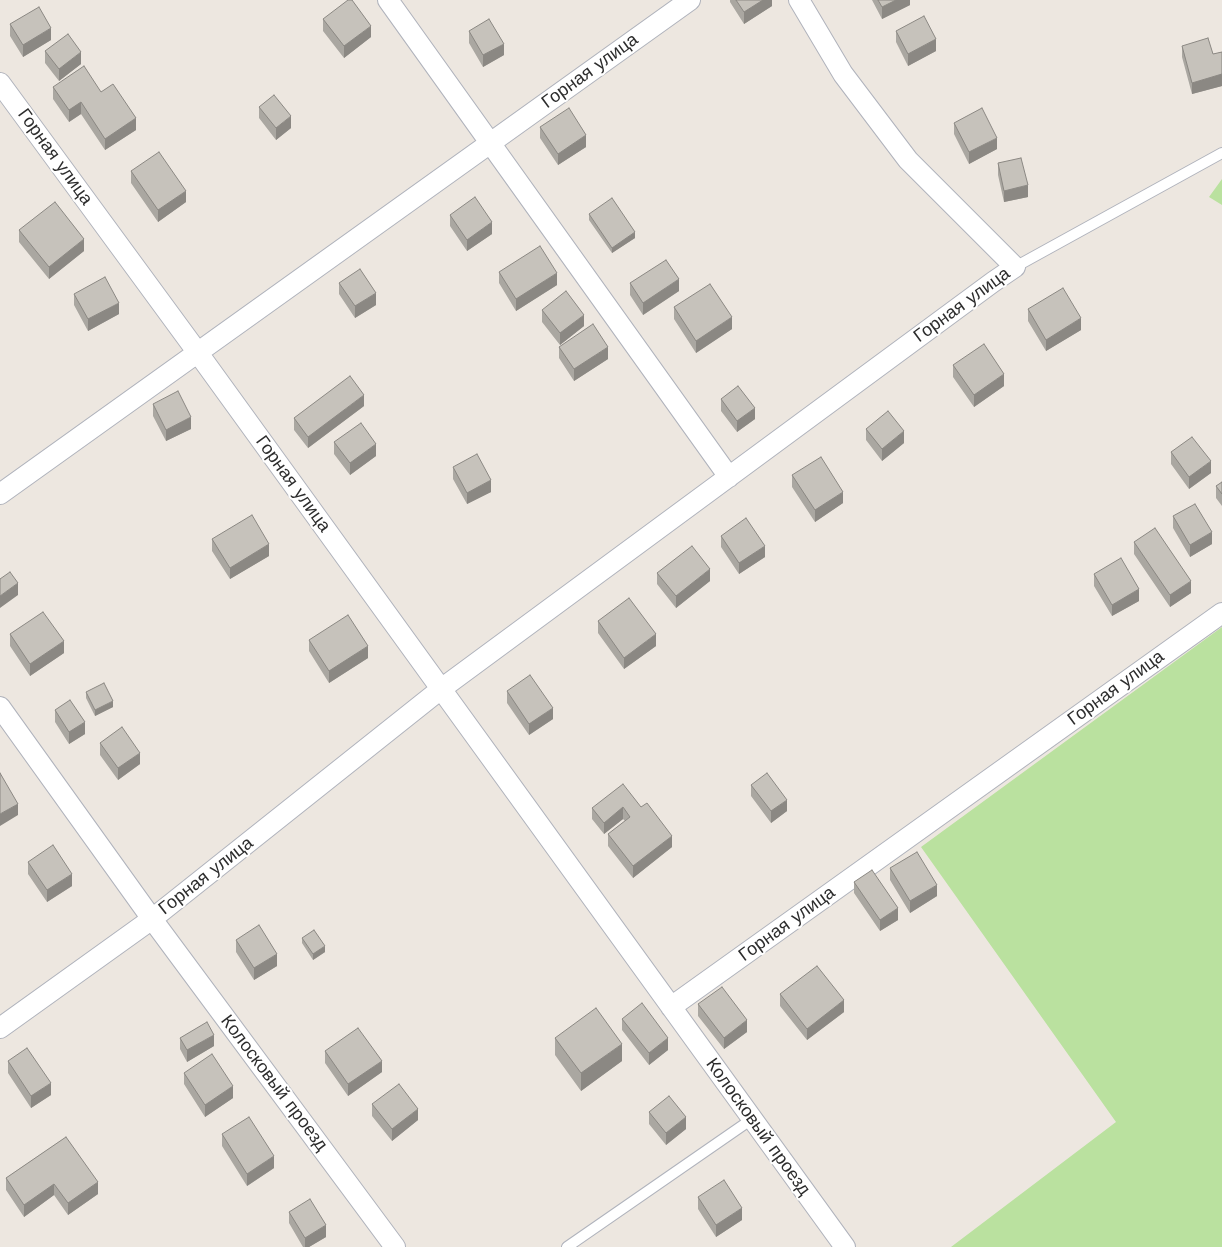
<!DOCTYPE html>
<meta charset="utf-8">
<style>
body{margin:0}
canvas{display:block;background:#ede7e0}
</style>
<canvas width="1222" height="1247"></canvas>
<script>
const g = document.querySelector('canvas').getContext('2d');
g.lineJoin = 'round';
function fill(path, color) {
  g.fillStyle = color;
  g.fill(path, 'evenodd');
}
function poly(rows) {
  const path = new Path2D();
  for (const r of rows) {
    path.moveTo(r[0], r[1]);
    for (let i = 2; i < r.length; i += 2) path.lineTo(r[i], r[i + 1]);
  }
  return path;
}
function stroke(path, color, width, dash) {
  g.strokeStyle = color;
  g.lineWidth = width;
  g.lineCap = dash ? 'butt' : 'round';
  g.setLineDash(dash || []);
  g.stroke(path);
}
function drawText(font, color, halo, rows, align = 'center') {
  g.font = font + ' "Work Sans",sans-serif';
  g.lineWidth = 4;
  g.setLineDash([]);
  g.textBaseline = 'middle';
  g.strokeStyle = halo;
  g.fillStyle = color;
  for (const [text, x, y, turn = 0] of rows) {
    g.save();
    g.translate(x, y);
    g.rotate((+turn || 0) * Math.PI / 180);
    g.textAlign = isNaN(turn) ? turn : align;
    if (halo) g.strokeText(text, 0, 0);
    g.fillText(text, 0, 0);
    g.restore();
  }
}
const green = poly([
 [1222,179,1222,205,1209,197],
 [1222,627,1222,1247,951,1247,1116,1122,921,847]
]);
const lane = poly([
 [1015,267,1222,153],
 [567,1247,752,1119]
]);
const street = poly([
 [388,0,729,477],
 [0,83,198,353,845,1247],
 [0,494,690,0],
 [0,707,152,919,395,1247],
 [671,1007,1222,613],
 [0,1028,152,919,441,689,993,282,1015,267,908,160,843,74,799,0]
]);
const wall = poly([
 [730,0,772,0,772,6,744,24,730,2],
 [872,0,910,0,910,5,882,19],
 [323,19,371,37,344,58,323,31],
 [10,24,51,40,23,57,10,36],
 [469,31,504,55,483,67,469,43],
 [896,31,936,51,908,66,896,42],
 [1182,46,1213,54,1222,52,1222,86,1192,94,1182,57],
 [45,51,81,64,59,81,45,63],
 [53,87,101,92,136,130,105,150,81,114,69,122,53,99],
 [259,107,291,128,276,140,259,118],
 [954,123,997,149,969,164,954,134],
 [540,127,586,147,558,165,540,138],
 [998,163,1028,197,1004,202,998,175],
 [131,171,186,202,158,222,131,183],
 [589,214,635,238,612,253,589,220],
 [450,215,492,234,467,251,450,226],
 [19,230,84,251,49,279,19,242],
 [499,272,557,285,516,311,499,283],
 [339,283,376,305,355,318,339,294],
 [630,283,679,291,643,315,630,295],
 [74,294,119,314,88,331,74,305],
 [674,307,732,329,696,353,674,319],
 [1028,309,1081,330,1046,351,1028,321],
 [542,310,584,326,560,345,542,322],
 [559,347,608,359,574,381,559,358],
 [953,365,1004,386,974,407,953,377],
 [721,399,755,419,737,432,721,411],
 [153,404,191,429,166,441,153,416],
 [364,406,308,448,294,430,294,418],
 [866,429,904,443,882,461,866,440],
 [334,442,376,456,350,475,334,454],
 [1171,452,1211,473,1189,489,1171,464],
 [453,467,491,492,467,504,453,479],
 [792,475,843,503,815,522,792,487],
 [1222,482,1222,506,1216,498,1216,486],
 [1173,516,1212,544,1190,557,1173,528],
 [721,536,765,557,739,574,721,547],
 [212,539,269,556,230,579,212,551],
 [1134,542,1191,593,1170,607,1134,554],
 [657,573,710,581,676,608,657,584],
 [1094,574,1139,601,1112,616,1094,586],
 [598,621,656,646,624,669,598,633],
 [10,634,64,653,30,676,10,646],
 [309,640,368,658,329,683,309,651],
 [507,691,553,719,529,735,507,703],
 [86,692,113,707,95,716,86,698],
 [55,710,85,734,69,744,55,722],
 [100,743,140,764,118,780,100,755],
 [751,785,787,811,771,823,751,796],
 [641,807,672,847,633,878,608,846,608,834,625,821,623,819,604,834,592,819,592,808],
 [28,862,72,886,47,902,28,874],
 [890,868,937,896,910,913,890,880],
 [854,882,898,920,880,931,854,893],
 [302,938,325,952,313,960,302,943],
 [236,940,277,966,254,980,236,952],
 [780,994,844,1012,807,1040,780,1006],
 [698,1004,747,1032,724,1049,698,1016],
 [622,1019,668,1050,649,1065,622,1030],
 [180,1038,214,1046,187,1062,180,1049],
 [555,1038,622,1061,581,1091,555,1055],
 [325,1051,382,1072,348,1096,325,1063],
 [8,1061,51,1095,31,1108,8,1073],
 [184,1073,233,1098,205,1117,184,1084],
 [372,1104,418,1120,392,1141,372,1116],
 [649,1112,686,1129,666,1145,649,1124],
 [222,1134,274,1168,247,1186,222,1146],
 [66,1137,98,1194,68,1215,54,1195,24,1217,6,1190,6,1178],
 [698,1197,742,1220,716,1237,698,1209],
 [289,1212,326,1237,309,1247,303,1247,289,1223]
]);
const shadedWall = poly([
 [763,0,772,0,772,6,744,24,744,12],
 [896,0,910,0,910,5,882,19,882,7],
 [371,26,371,37,344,58,344,46],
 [51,28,51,40,23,57,23,45],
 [936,39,936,51,908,66,908,54],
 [504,44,504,55,483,67,483,55],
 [81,52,81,64,59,81,59,69],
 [1222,74,1222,86,1192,94,1192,83],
 [81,102,81,114,69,122,69,110],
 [291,116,291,128,276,140,276,128],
 [136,118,136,130,105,150,105,139],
 [586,135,586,147,558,165,558,154],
 [997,138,997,149,969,164,969,152],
 [1028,185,1028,197,1004,202,1004,191],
 [186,191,186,202,158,222,158,210],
 [492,222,492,234,467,251,467,240],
 [635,232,635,238,612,253,612,248],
 [84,239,84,251,49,279,49,267],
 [557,273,557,285,516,311,516,299],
 [679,279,679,291,643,315,643,303],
 [376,293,376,305,355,318,355,306],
 [119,303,119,314,88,331,88,319],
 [584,315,584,326,560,345,560,333],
 [732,317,732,329,696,353,696,341],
 [1081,318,1081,330,1046,351,1046,340],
 [608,347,608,359,574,381,574,369],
 [1004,374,1004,386,974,407,974,395],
 [364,395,364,406,308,448,308,437],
 [755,408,755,419,737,432,737,421],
 [191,417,191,429,166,441,166,430],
 [904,431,904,443,882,461,882,449],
 [376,444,376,456,350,475,350,463],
 [1211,461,1211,473,1189,489,1189,477],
 [491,480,491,492,467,504,467,493],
 [843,492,843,503,815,522,815,510],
 [1212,532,1212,544,1190,557,1190,545],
 [269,544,269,556,230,579,230,568],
 [765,546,765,557,739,574,739,563],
 [710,569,710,581,676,608,676,596],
 [1191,581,1191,593,1170,607,1170,595],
 [18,583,18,595,0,608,0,596],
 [1139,589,1139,601,1112,616,1112,605],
 [656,634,656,646,624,669,624,658],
 [64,641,64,653,30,676,30,664],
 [368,646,368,658,329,683,329,671],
 [113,701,113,707,95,716,95,710],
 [553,708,553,719,529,735,529,724],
 [85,722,85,734,69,744,69,732],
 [140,753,140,764,118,780,118,768],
 [787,800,787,811,771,823,771,811],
 [18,804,18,815,0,826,0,814],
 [623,807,623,819,604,834,604,823],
 [672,836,672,847,633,878,633,866],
 [72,874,72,886,47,902,47,890],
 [937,885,937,896,910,913,910,901],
 [898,908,898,920,880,931,880,920],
 [325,946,325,952,313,960,313,954],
 [277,954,277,966,254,980,254,968],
 [844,1000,844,1012,807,1040,807,1029],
 [747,1020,747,1032,724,1049,724,1038],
 [214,1035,214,1046,187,1062,187,1050],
 [668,1038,668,1050,649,1065,649,1053],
 [622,1044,622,1061,581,1091,581,1073],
 [382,1061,382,1072,348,1096,348,1084],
 [51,1083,51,1095,31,1108,31,1096],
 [233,1086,233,1098,205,1117,205,1105],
 [418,1109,418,1120,392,1141,392,1129],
 [686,1117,686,1129,666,1145,666,1133],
 [274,1156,274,1168,247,1186,247,1174],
 [98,1182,98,1194,68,1215,68,1203],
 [54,1184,54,1195,24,1217,24,1205],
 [742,1208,742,1220,716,1237,716,1225],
 [326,1225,326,1237,309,1247,305,1247,305,1238]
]);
const building = poly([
 [348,0,352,0,371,26,344,46,323,19,348,0],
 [736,0,763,0,744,12,736,0],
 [878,0,896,0,882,7,878,0],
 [39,7,51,28,23,45,10,24,39,7],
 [924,16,936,39,908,54,896,31,924,16],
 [489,19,504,44,483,55,469,31,489,19],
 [68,34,81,52,59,69,45,51,68,34],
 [1208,38,1213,54,1222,52,1222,74,1192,83,1182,46,1208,38],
 [84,66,101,92,113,84,136,118,105,139,81,102,69,110,53,87,84,66],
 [274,95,291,116,276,128,259,107,274,95],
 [569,108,586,135,558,154,540,127,569,108],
 [982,108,997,138,969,152,954,123,982,108],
 [159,152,186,191,158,210,131,171,159,152],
 [1021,158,1028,185,1004,191,998,163,1021,158],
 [475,197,492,222,467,240,450,215,475,197],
 [612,198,635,232,612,248,589,214,612,198],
 [55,202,84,239,49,267,19,230,55,202],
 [540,246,557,273,516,299,499,272,540,246],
 [666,260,679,279,643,303,630,283,666,260],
 [360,269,376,293,355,306,339,283,360,269],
 [105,277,119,303,88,319,74,294,105,277],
 [710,284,732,317,696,341,674,307,710,284],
 [1063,288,1081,318,1046,340,1028,309,1063,288],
 [566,291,584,315,560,333,542,310,566,291],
 [593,324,608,347,574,369,559,347,593,324],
 [984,344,1004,374,974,395,953,365,984,344],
 [350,376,364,395,308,437,294,418,350,376],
 [738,386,755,408,737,421,721,399,738,386],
 [178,391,191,417,166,430,153,404,178,391],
 [888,411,904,431,882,449,866,429,888,411],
 [361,423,376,444,350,463,334,442,361,423],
 [1192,437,1211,461,1189,477,1171,452,1192,437],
 [477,454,491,480,467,493,453,467,477,454],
 [821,457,843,492,815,510,792,475,821,457],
 [1222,482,1222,494,1216,486,1222,482],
 [1195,504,1212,532,1190,545,1173,516,1195,504],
 [252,515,269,544,230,568,212,539,252,515],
 [746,518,765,546,739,563,721,536,746,518],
 [1155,528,1191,581,1170,595,1134,542,1155,528],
 [692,546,710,569,676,596,657,573,692,546],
 [1121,558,1139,589,1112,605,1094,574,1121,558],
 [10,572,18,583,0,596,0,579,10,572],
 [629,598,656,634,624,658,598,621,629,598],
 [43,612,64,641,30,664,10,634,43,612],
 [348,615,368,646,329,671,309,640,348,615],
 [530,675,553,708,529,724,507,691,530,675],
 [104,683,113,701,95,710,86,692,104,683],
 [70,700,85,722,69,732,55,710,70,700],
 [122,727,140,753,118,768,100,743,122,727],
 [0,773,18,804,0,814,0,773],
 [767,773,787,800,771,811,751,785,767,773],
 [623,784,641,807,647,803,672,836,633,866,608,834,630,817,623,807,604,823,592,808,623,784],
 [53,845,72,874,47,890,28,862,53,845],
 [917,852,937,885,910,901,890,868,917,852],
 [872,870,898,908,880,920,854,882,872,870],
 [259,925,277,954,254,968,236,940,259,925],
 [314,930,325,946,313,954,302,938,314,930],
 [817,966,844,1000,807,1029,780,994,817,966],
 [722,987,747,1020,724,1038,698,1004,722,987],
 [642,1003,668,1038,649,1053,622,1019,642,1003],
 [596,1008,622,1044,581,1073,555,1038,596,1008],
 [207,1022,214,1035,187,1050,180,1038,207,1022],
 [358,1028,382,1061,348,1084,325,1051,358,1028],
 [27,1048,51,1083,31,1096,8,1061,27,1048],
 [212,1054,233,1086,205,1105,184,1073,212,1054],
 [399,1084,418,1109,392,1129,372,1104,399,1084],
 [669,1096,686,1117,666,1133,649,1112,669,1096],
 [249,1117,274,1156,247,1174,222,1134,249,1117],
 [66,1137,98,1182,68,1203,54,1184,24,1205,6,1178,66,1137],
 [724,1180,742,1208,716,1225,698,1197,724,1180],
 [310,1199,326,1225,305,1238,289,1212,310,1199]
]);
const streetNames = [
 ["Горная улица",590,71,-36],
 ["Горная улица",55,157,54],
 ["Горная улица",962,305,-36],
 ["Горная улица",293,484,54],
 ["Горная улица",1116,688,-36],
 ["Горная улица",206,876,-38],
 ["Горная улица",787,924,-36],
 ["Колосковый проезд",274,1083,53],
 ["Колосковый проезд",758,1127,54]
];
fill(green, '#bae19f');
stroke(lane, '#b0b3bc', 12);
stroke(street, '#b0b3bc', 22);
stroke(lane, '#fff', 10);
stroke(street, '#fff', 20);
fill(wall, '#aaa7a1');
fill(shadedWall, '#8b8883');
fill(building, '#c6c2bb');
stroke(building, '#8b8883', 1);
drawText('18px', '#2d2d2d', '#fff', streetNames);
</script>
